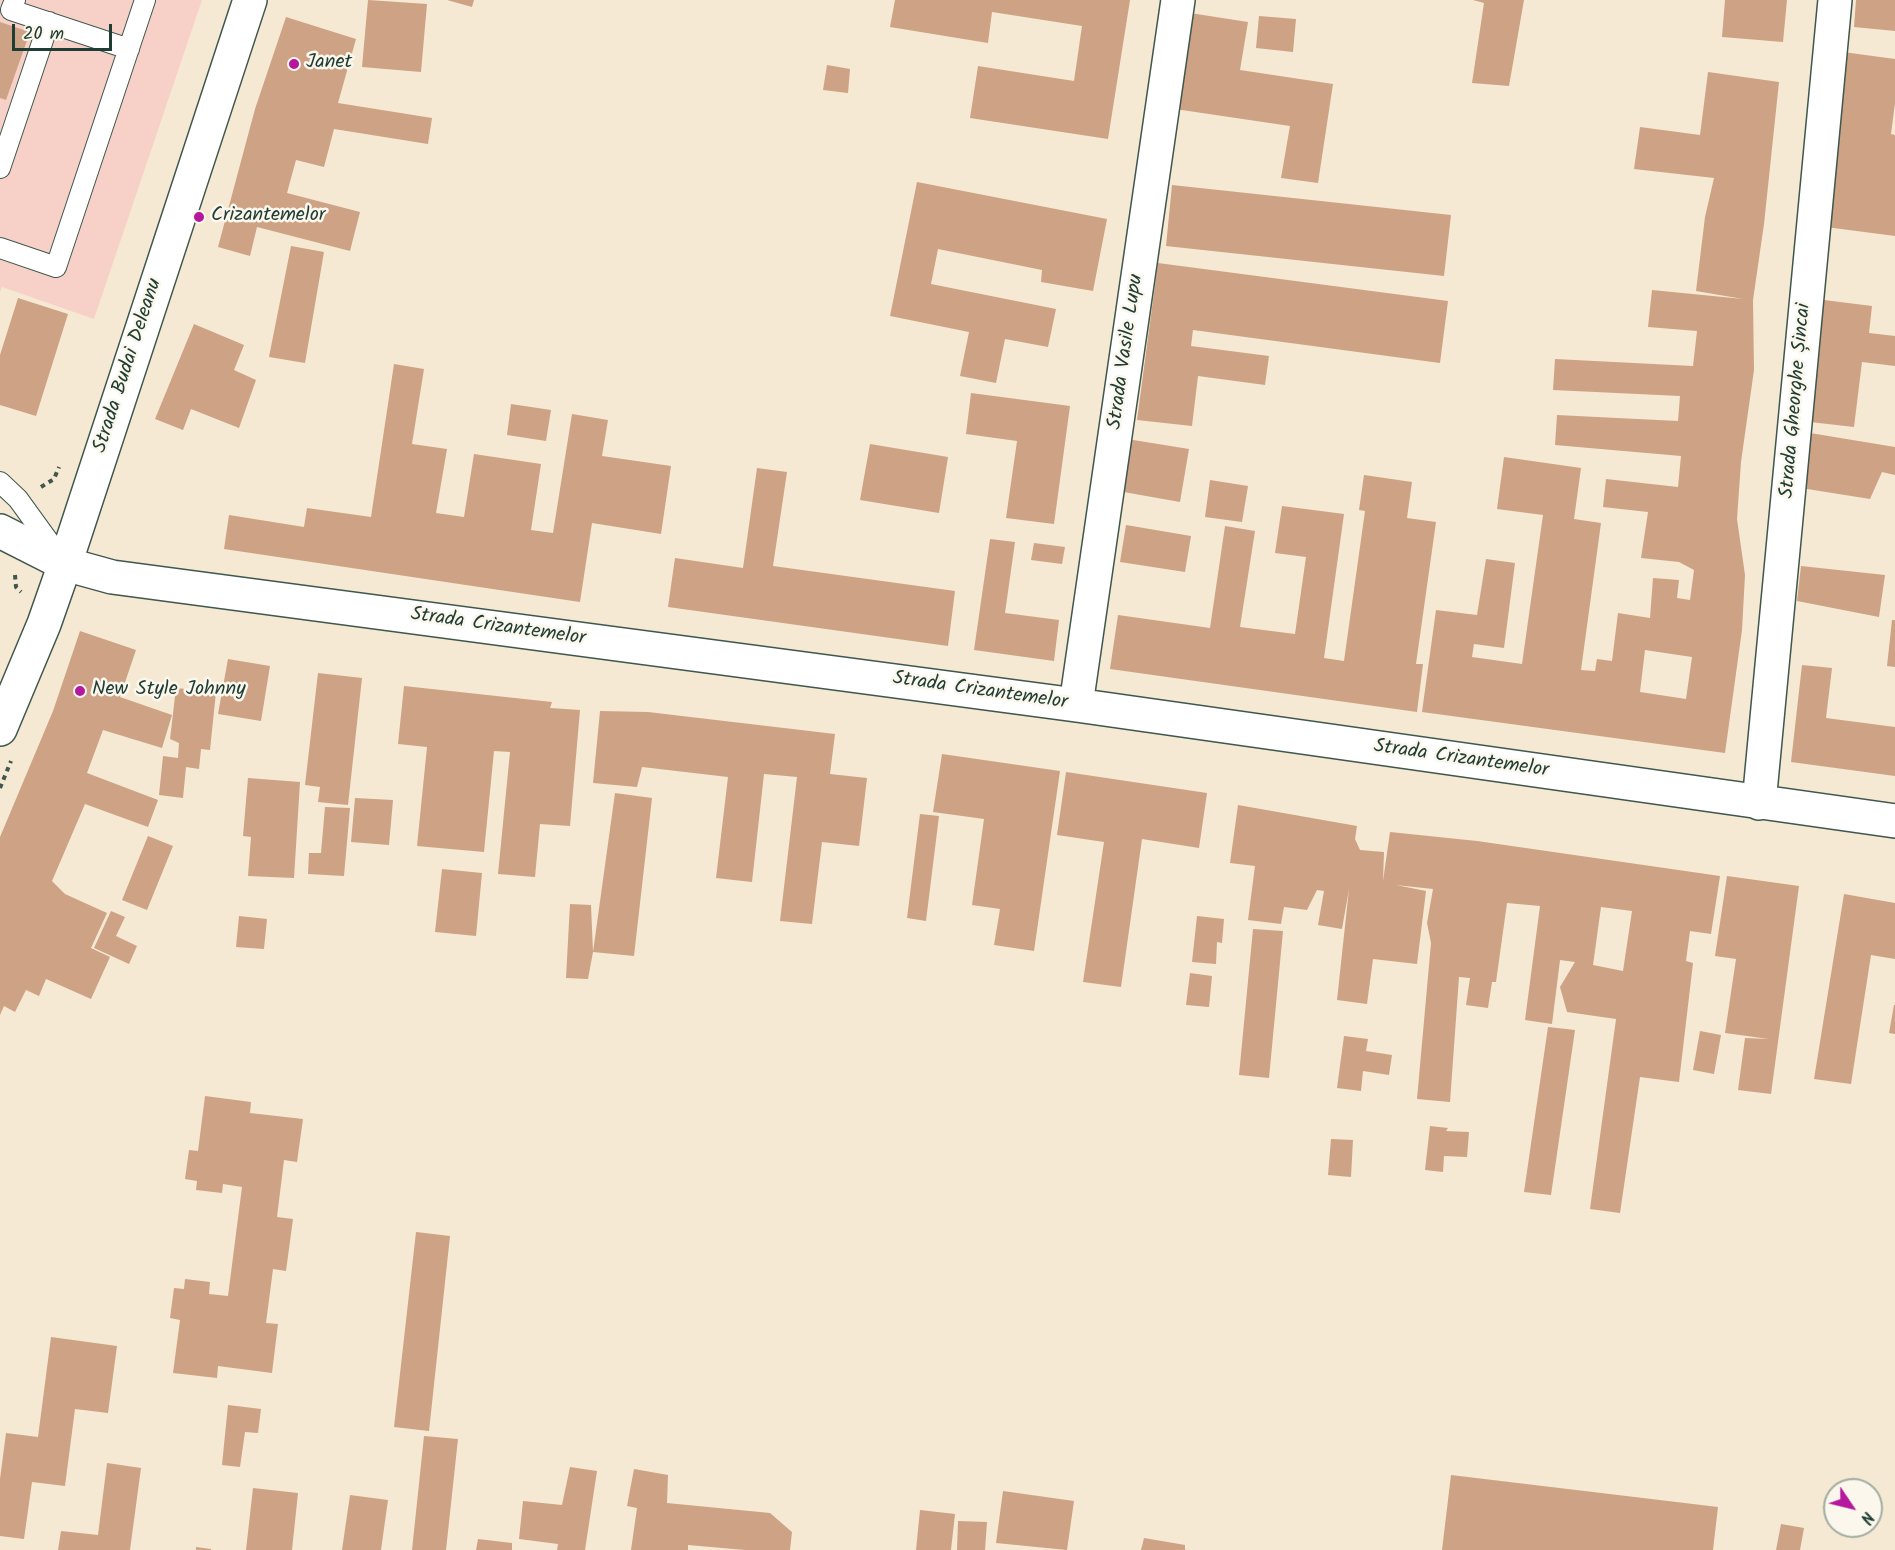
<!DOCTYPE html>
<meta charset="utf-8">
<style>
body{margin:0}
#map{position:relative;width:1895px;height:1550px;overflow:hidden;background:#f5e9d3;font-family:Kalam,sans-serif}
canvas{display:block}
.north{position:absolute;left:1823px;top:1478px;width:60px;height:60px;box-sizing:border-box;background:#fbf7ec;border:2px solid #a3ada2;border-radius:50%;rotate:125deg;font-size:16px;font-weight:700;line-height:24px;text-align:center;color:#1f3d34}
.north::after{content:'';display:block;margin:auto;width:21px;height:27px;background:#b5179e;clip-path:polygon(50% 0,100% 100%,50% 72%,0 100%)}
.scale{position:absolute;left:12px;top:24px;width:100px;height:27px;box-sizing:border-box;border:3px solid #1f3d34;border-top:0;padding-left:8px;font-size:18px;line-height:21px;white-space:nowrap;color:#1f3d34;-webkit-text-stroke:4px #fbf7ec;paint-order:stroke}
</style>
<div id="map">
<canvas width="1895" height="1550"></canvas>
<div class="north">N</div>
<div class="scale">20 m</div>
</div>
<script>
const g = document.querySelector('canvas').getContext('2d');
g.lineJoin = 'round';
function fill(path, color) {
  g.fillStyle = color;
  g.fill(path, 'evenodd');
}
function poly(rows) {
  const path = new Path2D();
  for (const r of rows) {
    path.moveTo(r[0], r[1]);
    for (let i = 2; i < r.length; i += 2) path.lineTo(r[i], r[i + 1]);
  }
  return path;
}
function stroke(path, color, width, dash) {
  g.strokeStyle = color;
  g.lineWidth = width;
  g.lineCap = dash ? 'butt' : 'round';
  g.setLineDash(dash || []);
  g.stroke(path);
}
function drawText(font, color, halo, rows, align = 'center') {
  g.font = font + ' Kalam,sans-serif';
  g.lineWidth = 5;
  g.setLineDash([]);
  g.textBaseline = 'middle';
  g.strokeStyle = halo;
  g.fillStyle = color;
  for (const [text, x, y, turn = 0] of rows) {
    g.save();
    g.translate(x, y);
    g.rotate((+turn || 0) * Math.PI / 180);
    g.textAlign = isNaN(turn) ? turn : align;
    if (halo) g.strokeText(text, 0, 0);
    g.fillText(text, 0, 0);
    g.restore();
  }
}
const built = poly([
 [0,0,202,0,94,319,2,287,0,292]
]);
const building = poly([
 [368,0,427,4,421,72,362,67],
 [447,0,474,0,472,7],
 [895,0,1130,0,1108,139,970,118,978,66,1074,81,1082,26,992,12,988,43,890,27],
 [1473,0,1524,0,1509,86,1472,83,1484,3],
 [1725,0,1787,0,1783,42,1722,37],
 [1856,0,1895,0,1895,31,1854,27],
 [1190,13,1248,22,1240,70,1333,84,1318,183,1281,178,1290,126,1175,109],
 [1259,16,1296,19,1293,52,1256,48],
 [286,17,356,39,338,103,432,118,428,144,334,129,324,167,296,160,287,193,360,212,350,251,257,227,250,256,218,247,255,109],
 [0,22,30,32,6,100,0,98],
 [1843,52,1895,59,1895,103,1891,134,1895,135,1895,236,1818,226],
 [827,65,850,69,848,93,823,90],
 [1708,72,1779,82,1764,224,1753,300,1754,370,1741,462,1737,519,1745,575,1742,630,1725,753,1422,712,1436,610,1477,615,1486,559,1515,563,1504,648,1474,644,1472,657,1522,664,1543,515,1497,509,1504,457,1581,468,1574,519,1601,523,1581,670,1595,671,1597,659,1612,661,1618,613,1650,618,1653,578,1679,580,1677,598,1690,600,1694,570,1679,562,1641,558,1648,512,1603,507,1606,479,1678,487,1681,456,1555,445,1557,415,1678,421,1680,396,1553,390,1555,359,1693,366,1697,331,1648,327,1652,290,1743,299,1696,291,1705,217,1714,178,1634,169,1640,127,1700,135],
 [1645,650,1692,657,1686,699,1640,692],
 [917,182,1107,219,1093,291,1041,282,1042,270,938,249,931,284,1056,309,1048,347,1005,339,996,383,960,376,969,332,890,316],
 [1172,185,1451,215,1444,276,1166,246],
 [291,246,324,252,305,363,269,357],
 [1158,263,1448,301,1440,363,1193,330,1191,346,1269,356,1265,385,1198,376,1192,426,1137,420],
 [18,298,68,314,36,416,0,405,0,355],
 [1824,300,1872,306,1869,333,1895,336,1895,366,1862,362,1854,427,1810,422],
 [194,324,244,345,234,370,256,380,239,428,191,409,183,430,155,419],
 [394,364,424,369,412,444,447,449,436,513,464,517,474,454,541,464,531,530,553,533,572,414,608,420,602,456,671,466,661,534,592,523,580,602,224,549,229,515,304,527,307,508,371,517],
 [971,393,1070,406,1054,524,1006,518,1017,441,966,434],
 [511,404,551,410,546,441,507,435],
 [1810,433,1895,447,1895,475,1882,472,1870,499,1801,488],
 [1127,439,1189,449,1180,502,1118,491],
 [870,444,948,457,939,513,860,500],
 [757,468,787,472,773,566,955,591,948,646,668,607,675,558,743,568],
 [1364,475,1412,482,1407,518,1436,522,1416,664,1423,664,1417,712,1110,669,1118,615,1210,628,1225,526,1255,531,1240,627,1295,634,1306,557,1275,553,1282,506,1344,514,1324,658,1344,661,1365,511,1359,510],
 [1210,480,1248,486,1242,522,1205,517],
 [1126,525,1191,536,1185,572,1120,562],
 [990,539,1015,542,1005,613,1059,620,1054,661,974,650],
 [1034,543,1065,547,1062,564,1031,560],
 [1801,566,1885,575,1879,617,1797,601],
 [1892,620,1895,620,1895,667,1887,666],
 [80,631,136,650,120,697,172,715,162,748,103,730,87,773,158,800,148,827,85,804,52,881,65,894,107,913,91,948,110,957,91,999,46,979,39,996,26,990,15,1012,4,1006,0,1015,0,837,53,711],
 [228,659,270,666,261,721,218,714],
 [1802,665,1832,668,1826,718,1895,727,1895,776,1791,762],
 [318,673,362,678,348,805,318,802,320,787,305,785],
 [404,686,552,702,550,708,580,710,570,826,540,824,535,877,498,874,510,752,494,751,484,852,417,846,427,747,398,744],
 [176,688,216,692,210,750,201,749,199,769,186,767,183,798,159,795,163,756,178,758,179,743,170,739],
 [600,711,648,712,835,734,830,774,867,778,859,846,822,842,812,924,780,921,797,777,764,774,752,882,716,878,728,777,642,767,637,787,593,783],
 [942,754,1060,771,1034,951,994,945,1000,909,972,905,984,819,933,812],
 [1066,772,1207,793,1199,848,1142,839,1121,987,1083,982,1104,842,1057,835],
 [248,778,300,782,294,878,248,876,251,837,243,836],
 [615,793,652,798,634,956,593,952,588,979,566,978,570,904,591,905,593,952],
 [355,798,393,800,389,845,351,842],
 [1238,805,1357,826,1355,839,1360,850,1384,852,1383,881,1390,832,1477,841,1720,876,1711,934,1690,931,1686,961,1693,963,1679,1082,1640,1077,1620,1213,1590,1209,1617,1012,1616,1019,1567,1012,1560,987,1575,962,1560,960,1552,1024,1525,1020,1540,906,1507,903,1496,982,1492,982,1488,1008,1466,1005,1470,978,1459,977,1450,1102,1417,1099,1431,943,1427,923,1433,889,1396,885,1426,891,1417,964,1373,959,1367,1004,1337,1000,1349,889,1342,929,1318,925,1324,891,1317,890,1307,910,1284,907,1281,924,1248,920,1255,866,1230,863],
 [1601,907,1632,911,1623,971,1593,965],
 [325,807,350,808,344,876,308,874,309,853,321,853],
 [920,814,939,816,926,921,907,918],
 [148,836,173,846,147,910,122,900],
 [442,869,482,873,476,936,435,932],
 [1727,876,1799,886,1771,1094,1738,1090,1745,1038,1769,1039,1725,1033,1736,959,1715,956],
 [1844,894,1895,903,1895,959,1871,955,1851,1084,1814,1079],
 [111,911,125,917,116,936,137,946,129,964,94,948],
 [239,916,267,919,264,949,236,947],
 [1197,916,1224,919,1222,943,1217,942,1216,964,1192,962],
 [1253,929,1283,931,1269,1078,1239,1075],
 [1190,973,1212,976,1209,1007,1186,1005],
 [1894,1005,1895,1005,1895,1034,1889,1033],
 [1548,1027,1575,1030,1551,1195,1524,1192],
 [1700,1031,1721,1035,1714,1074,1693,1070],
 [1344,1036,1368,1039,1366,1051,1392,1055,1389,1075,1363,1071,1361,1091,1337,1088],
 [205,1096,251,1102,250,1113,303,1119,297,1162,284,1160,277,1217,293,1219,286,1271,273,1269,266,1323,278,1324,272,1373,218,1366,217,1378,173,1373,180,1320,170,1318,174,1288,184,1289,185,1279,210,1282,209,1294,228,1296,242,1187,223,1184,222,1193,196,1190,197,1181,185,1179,189,1150,198,1151],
 [1430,1126,1448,1128,1446,1131,1469,1132,1467,1157,1444,1156,1443,1172,1425,1170],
 [1331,1139,1353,1140,1351,1177,1328,1175],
 [416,1232,450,1236,429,1431,394,1427],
 [51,1337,117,1346,108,1413,75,1409,65,1486,32,1482,24,1539,0,1536,0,1479,6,1433,38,1437],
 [228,1405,261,1409,258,1433,245,1432,240,1467,222,1465],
 [424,1436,458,1439,446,1550,412,1550],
 [107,1463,141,1468,130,1550,58,1550,61,1531,98,1535],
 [570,1467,597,1471,585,1550,557,1550,558,1544,519,1539,523,1501,562,1505],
 [634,1469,668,1475,667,1503,770,1513,792,1532,790,1550,745,1550,688,1545,688,1550,631,1550,637,1508,627,1506],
 [1451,1475,1718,1507,1713,1550,1442,1550],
 [253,1488,298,1493,292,1550,246,1550],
 [1003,1491,1074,1501,1067,1550,996,1543],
 [350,1495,388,1500,381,1550,342,1550],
 [920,1510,955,1514,951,1550,916,1550],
 [958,1521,987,1522,985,1550,957,1550],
 [1781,1524,1804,1528,1800,1550,1776,1550],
 [1144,1538,1185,1545,1185,1550,1141,1550],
 [478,1539,512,1543,512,1550,476,1550],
 [196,1547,211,1549,211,1550,196,1550]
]);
const path = poly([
 [41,487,54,479,59,467],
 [15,575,16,587,21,592],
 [0,788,11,761]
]);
const lane = poly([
 [15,0,11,10,129,49],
 [0,168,49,22],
 [0,248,56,267,145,0],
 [0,482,18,499,60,557]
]);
const street = poly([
 [0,531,65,564,112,577,1076,705,1895,821],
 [1076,705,1178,0],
 [1759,803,1835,0]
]);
const secondary = poly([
 [0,729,44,624,65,564,250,0]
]);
const markers = [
 [294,64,6,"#b5179e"],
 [199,217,6,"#b5179e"],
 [80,691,6,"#b5179e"]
];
const poiNames = [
 ["Janet",306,64],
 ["Crizantemelor",211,217],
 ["New Style Johnny",92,691]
];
const streetNames = [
 ["Strada Vasile Lupu",1127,352,-82],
 ["Strada Budai Deleanu",129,366,-72],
 ["Strada Gheorghe Șincai",1797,401,-85],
 ["Strada Crizantemelor",498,628,8],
 ["Strada Crizantemelor",980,692,8],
 ["Strada Crizantemelor",1461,760,8]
];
fill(built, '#f7d1c7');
fill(building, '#cea285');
stroke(lane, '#3f574c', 22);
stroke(street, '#3f574c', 36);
stroke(secondary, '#3f574c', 36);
stroke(path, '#3f574c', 4, [4.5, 4.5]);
stroke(lane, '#fff', 20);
stroke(street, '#fff', 33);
stroke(secondary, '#fff', 33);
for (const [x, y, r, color] of markers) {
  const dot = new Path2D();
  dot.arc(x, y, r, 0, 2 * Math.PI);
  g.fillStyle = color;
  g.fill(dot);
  stroke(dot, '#fbf7ec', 2);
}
drawText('20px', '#1f3d34', '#fbf7ec', poiNames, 'left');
drawText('20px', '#1f3d34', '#fbf7ec', streetNames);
</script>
